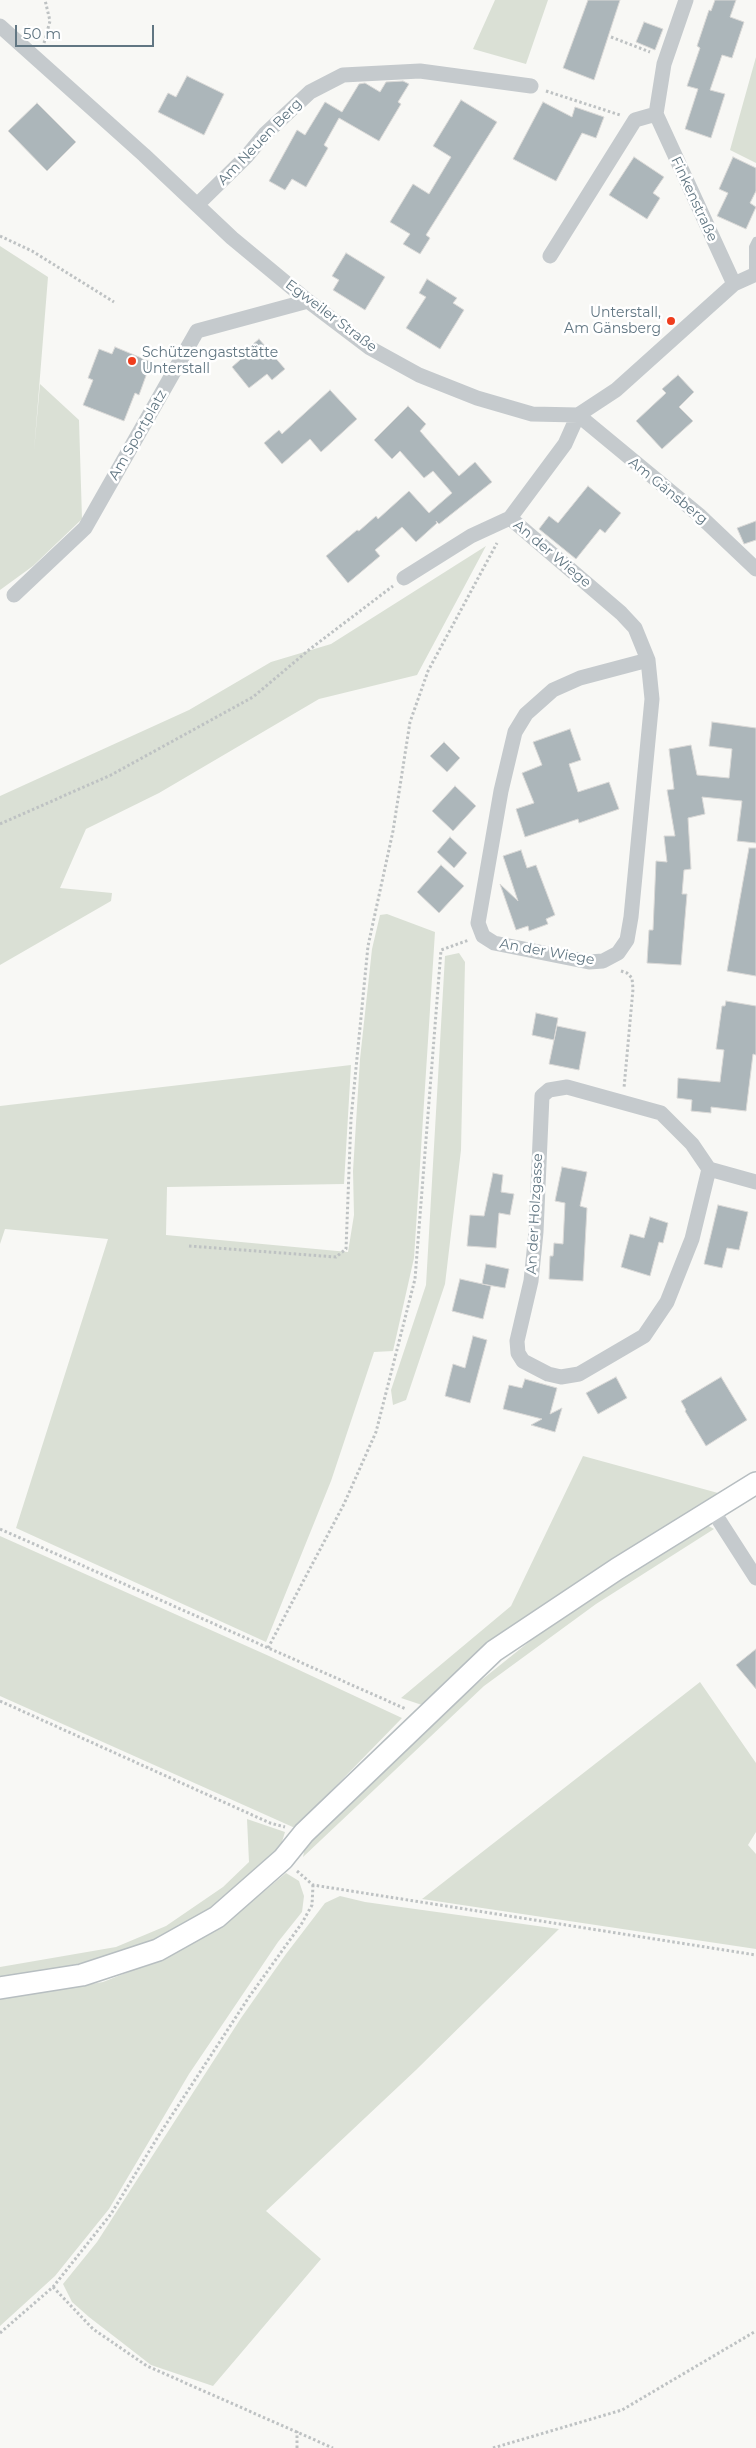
<!DOCTYPE html>
<meta charset="utf-8">
<style>
body{margin:0}
#map{position:relative;width:756px;height:2448px;overflow:hidden;background:#f8f8f5;font-family:Montserrat,sans-serif}
canvas{display:block}
.scale{position:absolute;left:15px;top:25px;width:139px;height:22px;box-sizing:border-box;border:2px solid #617682;border-top:0;padding-left:6px;font-size:15px;line-height:18px;white-space:nowrap;color:#617682;-webkit-text-stroke:4px #fff;paint-order:stroke}
</style>
<div id="map">
<canvas width="756" height="2448"></canvas>
<div class="scale">50 m</div>
</div>
<script>
const g = document.querySelector('canvas').getContext('2d');
g.lineJoin = 'round';
function fill(path, color) {
  g.fillStyle = color;
  g.fill(path, 'evenodd');
}
function poly(rows) {
  const path = new Path2D();
  for (const r of rows) {
    path.moveTo(r[0], r[1]);
    for (let i = 2; i < r.length; i += 2) path.lineTo(r[i], r[i + 1]);
  }
  return path;
}
function stroke(path, color, width, dash) {
  g.strokeStyle = color;
  g.lineWidth = width;
  g.lineCap = dash ? 'butt' : 'round';
  g.setLineDash(dash || []);
  g.stroke(path);
}
function drawText(font, color, halo, rows, align = 'center') {
  g.font = font + ' Montserrat,sans-serif';
  g.lineWidth = 5;
  g.setLineDash([]);
  g.textBaseline = 'middle';
  g.strokeStyle = halo;
  g.fillStyle = color;
  for (const [text, x, y, turn = 0] of rows) {
    g.save();
    g.translate(x, y);
    g.rotate((+turn || 0) * Math.PI / 180);
    g.textAlign = isNaN(turn) ? turn : align;
    if (halo) g.strokeText(text, 0, 0);
    g.fillText(text, 0, 0);
    g.restore();
  }
}
const green = poly([
 [495,0,548,0,526,64,473,49],
 [756,57,756,163,730,150],
 [0,246,48,277,34,451,40,384,79,420,82,519,33,566,0,590],
 [486,546,417,675,319,699,159,793,86,829,60,888,112,893,111,901,0,965,0,796,189,710,271,662,331,644],
 [387,914,435,932,414,1258,393,1351,374,1352,331,1481,266,1642,16,1528,108,1239,5,1229,0,1244,0,1106,351,1065,344,1184,167,1187,166,1235,348,1252,354,1215,353,1171,360,1059,372,949,380,915],
 [459,953,465,962,461,1150,445,1284,406,1400,393,1405,391,1390,426,1285,445,956],
 [583,1456,718,1493,533,1617,422,1705,401,1698,511,1606],
 [707,1525,714,1529,596,1604,484,1686,303,1857,305,1847,387,1763,479,1682,550,1625,639,1565],
 [0,1536,269,1656,402,1718,295,1828,0,1696],
 [700,1682,756,1763,756,1832,748,1845,756,1854,756,1949,422,1899],
 [247,1819,285,1832,281,1845,255,1873,213,1907,171,1933,138,1949,79,1966,0,1979,0,1967,116,1947,166,1926,223,1887,249,1862],
 [286,1873,299,1881,304,1896,302,1912,278,1942,189,2074,109,2209,55,2276,0,2326,0,1999,103,1982,174,1954,232,1918],
 [340,1896,365,1902,559,1929,416,2070,266,2211,321,2259,213,2386,151,2365,89,2317,72,2302,63,2284,97,2242,241,2018,286,1954,325,1903]
]);
const building = poly([
 [588,0,620,0,594,80,563,68,588,0],
 [715,0,736,0,730,17,744,22,732,58,722,55,710,90,725,94,711,138,685,129,698,89,687,86,700,48,697,46,709,10,711,11,715,0],
 [644,22,663,29,655,50,636,42,644,22],
 [187,76,224,94,204,135,158,112,168,93,176,97,187,76],
 [403,81,409,84,398,102,401,104,379,141,339,118,324,145,328,148,306,187,292,179,285,190,269,181,297,130,305,135,325,102,342,112,359,84,365,83,380,92,386,82,403,81],
 [461,100,497,122,426,235,430,238,420,254,403,244,410,234,390,222,413,184,429,194,451,157,433,146,461,100],
 [543,102,572,117,575,107,604,117,596,138,582,133,556,181,513,159,543,102],
 [37,103,76,142,47,171,8,131,37,103],
 [634,157,664,177,653,193,660,198,647,219,609,195,634,157],
 [733,157,756,168,756,191,750,203,756,207,746,229,717,216,728,193,719,189,733,157],
 [346,253,385,277,365,310,333,290,339,280,332,276,346,253],
 [427,279,457,298,453,303,464,310,440,349,406,328,426,297,419,293,427,279],
 [259,339,285,369,272,380,267,374,249,388,232,367,248,353,246,350,259,339],
 [115,347,151,362,139,395,135,393,124,421,83,405,93,380,88,378,99,349,112,354,115,347],
 [678,375,694,392,679,407,693,421,662,449,636,421,666,393,662,389,678,375],
 [330,390,357,419,321,452,310,439,282,464,264,443,279,430,282,434,330,390],
 [408,406,426,424,420,431,459,476,475,462,492,482,439,524,436,521,437,523,416,542,402,527,375,550,380,556,348,583,326,556,357,530,359,531,376,516,378,519,409,491,429,513,452,493,433,471,424,478,400,451,392,459,374,440,408,406],
 [588,486,621,513,605,533,600,529,576,559,539,529,549,516,558,523,588,486],
 [756,521,756,540,744,544,737,528,756,521],
 [712,722,756,728,756,843,737,841,742,801,702,797,705,814,688,818,691,869,684,870,682,894,687,894,681,965,647,963,649,930,653,930,656,861,667,862,664,836,675,836,667,790,674,789,669,749,691,745,697,775,729,778,732,749,709,746,712,722],
 [570,729,581,760,569,764,578,792,609,782,619,809,579,823,578,819,525,837,516,809,534,803,522,773,542,765,533,742,570,729],
 [444,742,460,758,447,772,430,756,444,742],
 [455,786,476,806,453,831,432,811,455,786],
 [450,837,467,853,454,868,437,852,450,837],
 [749,848,756,848,756,976,727,971,749,848],
 [521,850,527,868,536,865,555,915,546,919,548,924,529,931,528,926,516,930,500,884,518,901,503,856,521,850],
 [441,865,464,886,439,913,417,892,441,865],
 [726,1001,756,1006,756,1055,753,1054,746,1111,711,1107,711,1113,691,1111,692,1100,677,1098,678,1078,720,1082,724,1050,716,1049,722,1006,725,1006,726,1001],
 [536,1013,558,1018,554,1040,532,1035,536,1013],
 [557,1026,586,1032,579,1070,549,1064,557,1026],
 [562,1167,587,1172,580,1206,587,1208,583,1281,549,1279,550,1256,553,1256,554,1243,563,1244,565,1203,555,1201,562,1167],
 [493,1173,503,1175,501,1192,514,1194,510,1215,499,1213,496,1248,467,1246,470,1215,484,1216,493,1173],
 [718,1205,748,1212,739,1250,727,1248,722,1268,704,1264,718,1205],
 [650,1217,668,1223,663,1243,659,1242,650,1276,621,1267,630,1234,644,1238,650,1217],
 [486,1264,509,1269,505,1288,482,1284,486,1264],
 [460,1279,491,1286,483,1319,452,1311,460,1279],
 [473,1336,487,1340,470,1403,445,1396,453,1364,465,1368,473,1336],
 [616,1377,627,1398,598,1414,586,1393,616,1377],
 [721,1377,747,1420,706,1446,685,1411,686,1410,681,1401,721,1377],
 [525,1379,557,1388,550,1414,562,1408,555,1432,531,1425,542,1419,503,1409,509,1385,522,1388,525,1379],
 [756,1649,756,1689,736,1665,756,1649]
]);
const path = poly([
 [611,37,650,52],
 [44,43,50,21,45,0],
 [546,91,620,115],
 [0,236,32,251,114,302],
 [0,824,111,775,253,697,310,649,393,586],
 [621,971,627,973,632,978,633,989,624,1088],
 [189,1246,336,1257,346,1249,351,1119,368,946,393,831,410,722,428,671,497,543],
 [0,1529,406,1709],
 [268,1648,344,1504,376,1432,415,1279,441,950,469,940],
 [0,1701,270,1823,285,1827],
 [297,1871,313,1885,756,1955],
 [53,2287,93,2329,147,2366,333,2448],
 [0,2333,53,2287,111,2214,159,2135,249,1997,302,1923,312,1905,313,1885],
 [297,2448,297,2431],
 [493,2448,622,2410,756,2331]
]);
const lane = poly([
 [753,275,753,247,756,241]
]);
const street = poly([
 [686,0,664,64,656,114,734,284],
 [0,26,144,155,232,238,308,301,370,348,419,375,477,398,532,414,578,415,616,390,734,284,756,274],
 [198,204,246,157,265,134,310,92,343,75,420,71,531,86],
 [550,256,635,120,656,114],
 [510,518,621,613,635,628,648,660],
 [404,578,471,536,510,518,565,444,578,415,699,515,756,569],
 [14,595,85,528,197,331,308,301],
 [648,660,652,699,631,917,627,940,618,953,603,961,589,962,494,943,483,936,478,923,501,791,515,732,526,714,553,690,580,678,648,660],
 [709,1169,692,1239,667,1302,644,1336,579,1374,561,1377,548,1374,523,1361,518,1353,517,1341,531,1281,536,1232,542,1096,549,1090,567,1087,661,1113,692,1144,709,1169,756,1182],
 [713,1511,756,1578]
]);
const secondary = poly([
 [0,1988,82,1975,158,1950,217,1917,283,1859,304,1833,494,1651,617,1569,756,1483]
]);
const markers = [
 [671,321,5,"#ef3d1d"],
 [132,361,5,"#ef3d1d"]
];
const streetNames = [
 ["Am Neuen Berg",260,142,-46],
 ["Finkenstraße",694,199,65],
 ["Egweiler Straße",331,316,37],
 ["Am Sportplatz",138,435,-60],
 ["Am Gänsberg",668,491,39],
 ["An der Wiege",552,554,40],
 ["An der Wiege",547,952,10],
 ["An der Holzgasse",535,1214,-87]
];
const poiNames = [
 ["Unterstall,",661,313],
 ["Am Gänsberg",661,329],
 ["Schützengaststätte",142,353,"left"],
 ["Unterstall",142,369,"left"]
];
fill(green, '#dae0d5');
fill(building, '#acb6ba');
stroke(building, '#dad9d7', 1);
stroke(secondary, '#b7bec1', 24);
stroke(path, '#bec2c3', 3, [2.5, 2.5]);
stroke(lane, '#c5cacd', 8);
stroke(street, '#c5cacd', 15);
stroke(secondary, '#fff', 21);
for (const [x, y, r, color] of markers) {
  const dot = new Path2D();
  dot.arc(x, y, r, 0, 2 * Math.PI);
  g.fillStyle = color;
  g.fill(dot);
  stroke(dot, '#fff', 2);
}
drawText('14px', '#617682', '#fff', streetNames);
drawText('14px', '#617682', '#fff', poiNames, 'right');
</script>
